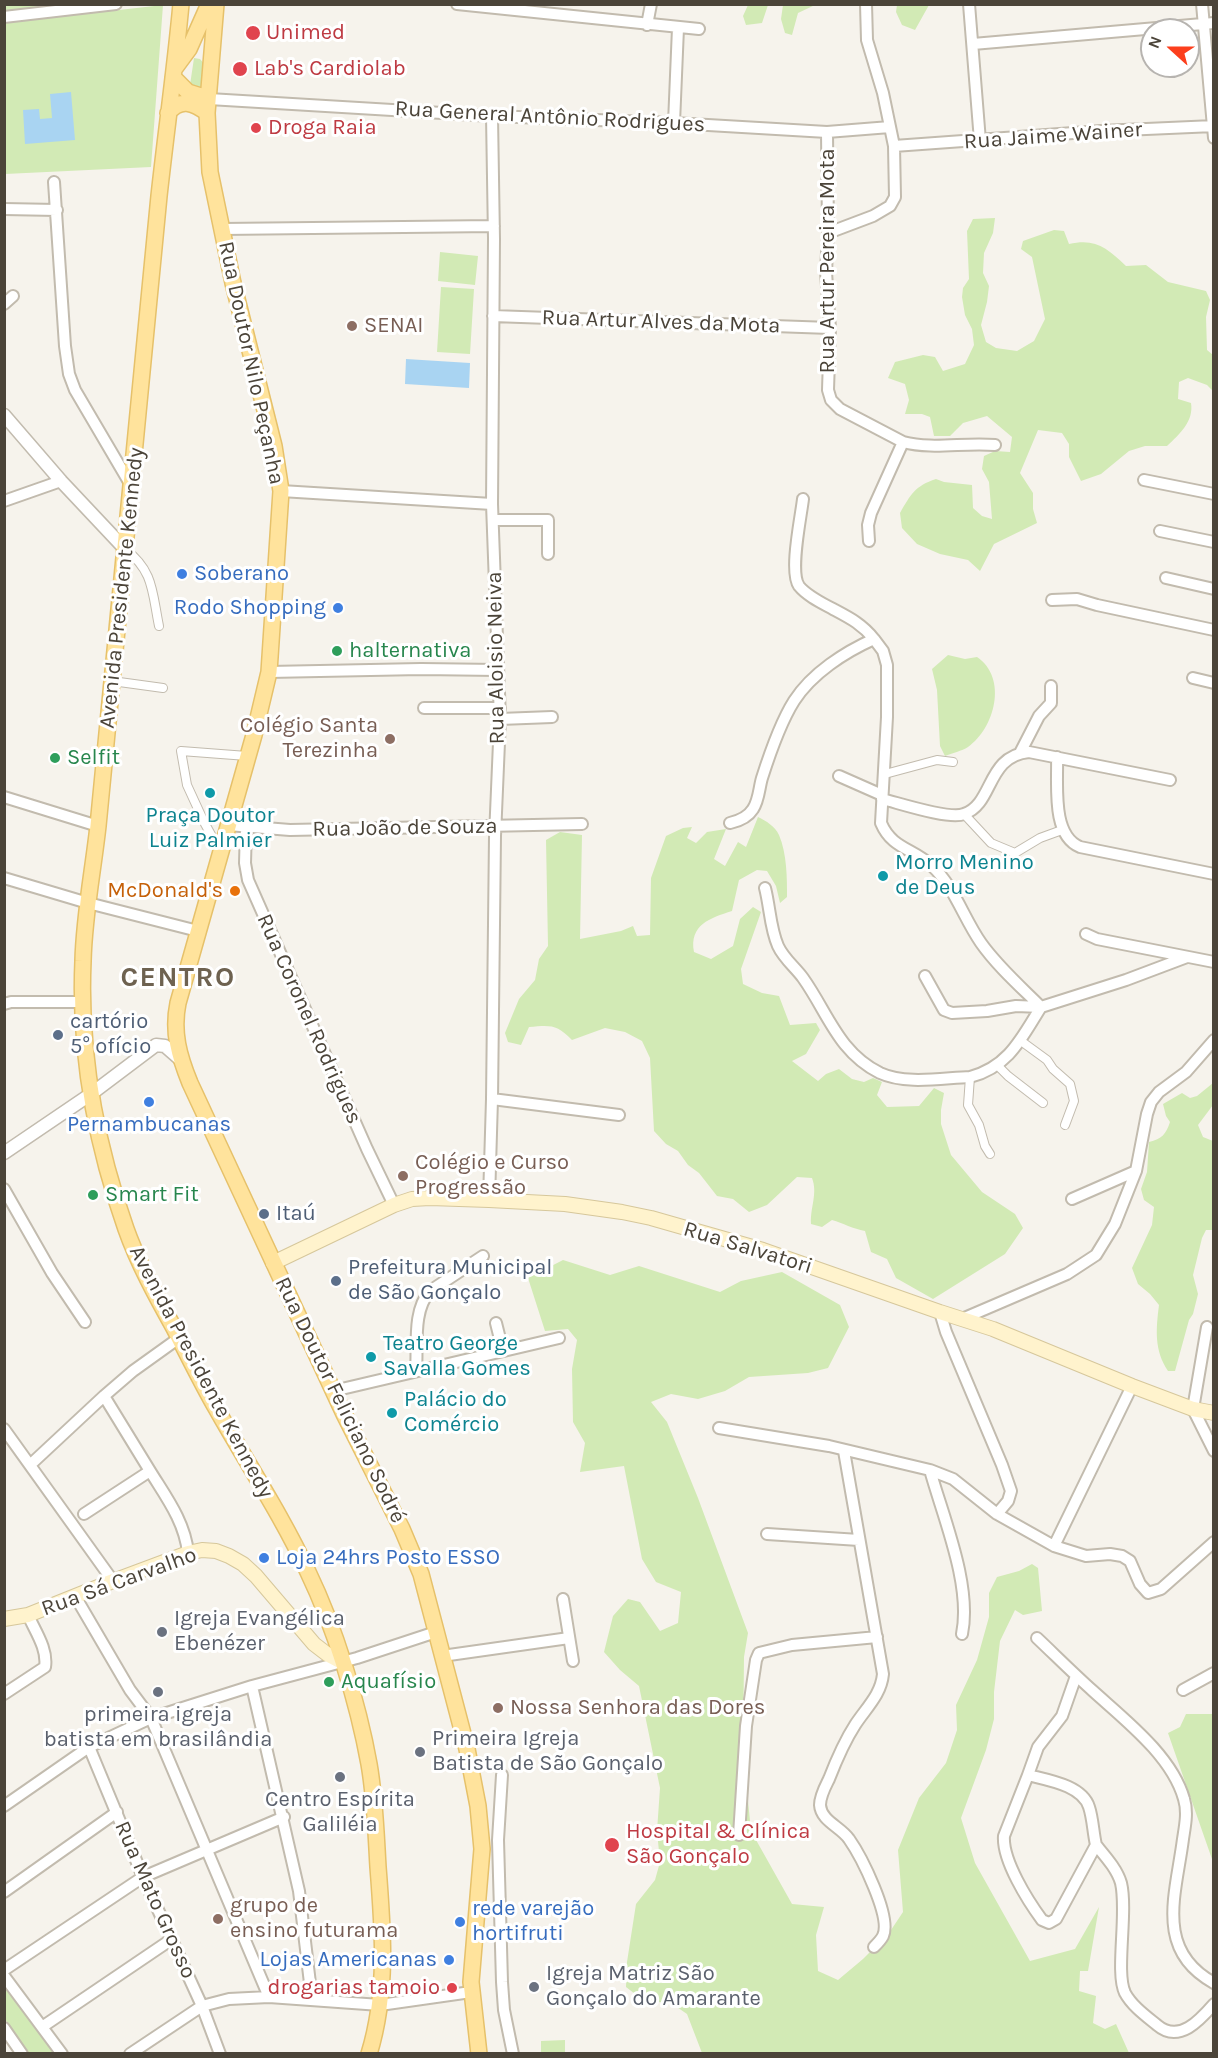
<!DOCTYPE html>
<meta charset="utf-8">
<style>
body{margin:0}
#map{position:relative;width:1218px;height:2058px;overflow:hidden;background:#f6f3ec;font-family:Karla,sans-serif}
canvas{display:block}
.frame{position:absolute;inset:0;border:6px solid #4b4439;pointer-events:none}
.north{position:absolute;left:1140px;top:18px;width:60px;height:60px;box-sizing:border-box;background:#fff;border:2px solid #b7b4b0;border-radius:50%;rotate:291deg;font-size:16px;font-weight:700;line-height:24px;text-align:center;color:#4b4439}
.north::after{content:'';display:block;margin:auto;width:21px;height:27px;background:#fc3f1d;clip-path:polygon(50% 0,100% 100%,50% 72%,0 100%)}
</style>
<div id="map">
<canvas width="1218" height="2058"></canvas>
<div class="frame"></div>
<div class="north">N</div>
</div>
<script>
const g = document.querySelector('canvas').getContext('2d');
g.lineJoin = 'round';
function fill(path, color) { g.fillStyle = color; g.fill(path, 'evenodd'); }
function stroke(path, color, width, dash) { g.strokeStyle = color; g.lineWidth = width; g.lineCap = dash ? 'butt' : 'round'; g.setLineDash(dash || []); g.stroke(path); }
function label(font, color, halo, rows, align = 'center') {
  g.font = font + ' Karla,sans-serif'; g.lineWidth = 6; g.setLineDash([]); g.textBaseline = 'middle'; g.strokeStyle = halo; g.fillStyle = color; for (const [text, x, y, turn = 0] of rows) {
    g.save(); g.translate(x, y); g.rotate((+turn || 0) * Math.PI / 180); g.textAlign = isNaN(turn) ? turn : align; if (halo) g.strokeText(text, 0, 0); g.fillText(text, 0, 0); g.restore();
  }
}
fill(new Path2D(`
 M5,5h44v13l114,-13 -12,162 -146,7z
 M748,5h20l-6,18 -16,2 -3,-9z
 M783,5v-1l32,1 -17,8 -6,22 -7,-2 -4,-14z
 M897,5v-1l32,1 -14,25 -13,-5 -6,-13z
 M194,58l6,1 6,7 -2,26 -14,-7z
 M995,218l-2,15 -9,20 -1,20 6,13 -2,16 -6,23 5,17 10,6 21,3 17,-10 11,-22 -13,-62 -11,-8 2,-8 31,-11 10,1 5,13c27,-6 38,4 57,22l20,-1 22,17 38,9 4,9 -4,17 1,33 6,5 1,37 -7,-7 -19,-7 -9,4 -1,17 13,4c3,18 -11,31 -24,43h-22l-16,5 -28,23 -20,7 -12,-24v-13l-7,-11 -24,-3 -18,43 13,20v16l4,14 -43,21 -14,27 -12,-11 -28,-6 -23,-10 -15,-16 -2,-15c11,-19 15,-27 36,-34l8,3 28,3 1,23 9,8 10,3 -3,-37 -7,-13 2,-13 11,-5 15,1 2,-15 -25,-21 -24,7 -13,13h-16l-4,-19 -8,-3h-17l4,-14 -4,-16 -17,-6 7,-16 28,-7 12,2 8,14 22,-7 9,-19 -2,-16 -7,-14 -3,-18 1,-9 6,-9 -2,-48 6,-12z
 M440,252l38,4 -3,29 -37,-4z
 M441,287l33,2 -4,65 -33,-2z
 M948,655l17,4 12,-2c31,21 18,71 -9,90 -6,4 -16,6 -23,9l-5,-10 -3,-56 -5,-21z
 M758,817c8,4 17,9 21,18 8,19 8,43 8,62l-7,6 -4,-17 -9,-15 -10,-1 -18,10 -7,31c-22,7 -43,14 -38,41l17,7 22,-13 7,-27 13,-12 8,5 -20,57 2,15 19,9 17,3 11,29 26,-2 4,7 -14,24 -14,7 26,20 8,-7 13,-5 13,10 12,3 9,-4 9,4 -5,13 10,12 32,-1 15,-18 10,5 -3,17v14l10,31 31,37 33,22 8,14 -18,26 -72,45 -37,-21 -9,-19 -16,-7 -6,-21c-12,-2 -22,-8 -33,-11l-10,7 -11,-3c-1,-17 7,-30 1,-46l-15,-1 -30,28 -18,7 -16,-13 -16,-3 -18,-23 -11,-8 -10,-14 -12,-7 -12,-13 -4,-73 -8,-17 -17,-9 -20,-4 -33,12c-15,-16 -22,-15 -43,-13l-8,18 -13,-3 -3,-9 14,-34 16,-19 4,-21 9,-13 -2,-106 14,-8 22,3 -2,104 41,-8 12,-5 4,10 13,-1 1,-57 15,-42 17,-8 9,-1 -5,11 9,5 11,-11 19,-3 -12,30 11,7 13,-24 8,5z
 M1213,1083v22l-15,20 5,12 10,4v89h-7l-4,8 -9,37 5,19 -5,20 -4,6 -14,51h-7c-14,-21 -12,-42 -9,-66l-9,-11 -12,-10 -6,-16 20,-43 2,-18 -10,-7 -3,-11 6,-17 2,-30c13,-3 17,-8 21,-20l-4,-6 -3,-12 19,-11 8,5 7,-2z
 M563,1260l47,15 29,-9 81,26 21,-11 41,-9 58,33 9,22 -21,41 -20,5 -59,4 -24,14 -27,8 -27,-5 -20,8 16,20 31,76 50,135 -4,24 -1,94 8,80 41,73 32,3 -8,28 2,36 20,9 25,-21 26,-26 14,-21 -5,-62 21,-52 27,-35 11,-33 -1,-25 21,-45 12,-43v-24l8,-16 22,-6 13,-7 6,4 4,43 -19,4 -8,-5 -15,31 -6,51v27l-8,31 -25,68 14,45 55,98 45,-12 24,-42 -11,64h-8l-1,20 17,5 -3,27 12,6 11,-5 13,29h-427l-15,-39 -16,-11 -27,-2 -18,-14 1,-25 9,-58 19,-24 5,-18 -3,-31 3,-43 -21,-102 -19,-16 -16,-18 9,-36 15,-17 12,3 20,29 18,-8 3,-31 -25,-10 -14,-23 -18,-93 -44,6 5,-29 -12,-21 -1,-53 5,-29 -9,-11 -23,2 -17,-53z
 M1186,1714h27v148l-45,-129 12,-6z
 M4,1987h1l50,66h-27l-23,-34z
 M565,2040v13h-24v-12z`), '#d2eab5');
fill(new Path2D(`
 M71,92l4,48 -50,4 -2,-34 16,-1 1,10 12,-1 -2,-24z
 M406,359l64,4 -1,25 -64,-4z`), '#a9d4f2');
const pedestrian = new Path2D(`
 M125,549c29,22 27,43 34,77
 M112,681l51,7
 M885,774l52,-14 16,2
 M964,814l27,29 24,10 25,-15 22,-8
 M220,851l-16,-29 -17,-37 -6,-34 66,5
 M1021,1041l26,19 6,9 17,15 4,17 -9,24
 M997,1065l11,11 35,27
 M970,1077l-2,28 11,20 6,21 5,8`);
const minor = new Path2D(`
 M457,4l242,25
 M969,4l11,137
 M1202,4l12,134
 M4,17l112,-13
 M647,25l4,-21
 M973,44l241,-21
 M209,99l283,17 182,7 153,9 63,-5
 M674,123l4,-95
 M827,132l1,101 -2,39 4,56 -2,62 3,10 9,9 63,33c30,8 61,0 92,3
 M894,146l207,-15 113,-5
 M54,182l11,164 4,28 6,16 57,97
 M4,209l53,1
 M222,229l272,-3
 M828,233l45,-17 17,-10 5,-9 -1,-51 -11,-53 -16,-53 -1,-36
 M4,304l9,-8
 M493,316l337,12
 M1144,480l70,14
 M281,491l211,13
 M803,499c-2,18 -14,73 -4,87 8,10 23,17 34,23 17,9 29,15 41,30
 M4,501l57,-20
 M493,520h55v34
 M1160,531l54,11
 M869,541l-1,-16 3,-12 32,-71
 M1166,578l48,11
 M1052,600l25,-1 20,6 117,25
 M269,672l152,-3 77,1
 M1193,678l21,5
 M424,708h76
 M500,719l52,-2
 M1020,753l19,-37 12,-13v-17
 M1057,757c1,27 -6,78 23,90l134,27
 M839,776l43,19
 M4,797l94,29
 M882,799c17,4 67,21 82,15 30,-10 22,-58 65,-62l141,28
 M730,823c9,-2 18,-6 23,-14 6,-9 6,-21 9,-31 7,-22 20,-58 32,-77 18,-28 51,-49 80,-62l9,12 4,14v52l-6,106c11,26 32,25 51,43 22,20 32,53 49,77 17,24 40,44 60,64
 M228,825l62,5 292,-6
 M246,828l-1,35 3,17 119,269 27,56
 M4,878l84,25 110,28
 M765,888c5,19 5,40 13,58 6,13 17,21 25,32 25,35 35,74 77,95 26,12 62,5 90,4 39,-10 52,-40 71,-70l85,-27 61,-23
 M1086,934l11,5 117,23
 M925,976l19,34 8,3 35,-2 29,-5 25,1
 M4,1004l7,-2h71
 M492,1099l127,16
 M4,1189l48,84 33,49
 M1072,1199l64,-28
 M489,1200l3,-101 3,-263 5,-117 -8,-215 2,-265 -2,-123
 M940,1312l6,20 56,133 9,26 -3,10 -11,13
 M962,1319l105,-45 29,-19 19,-31 21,-53 11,-57 4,-12 8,-10 27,-20 28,-32
 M496,1323l7,28
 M1207,1327l-14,82 21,42
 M416,1371c2,-25 -4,-60 14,-80l53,-35
 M333,1391l226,-53
 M719,1428l110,18 101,24 23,9 44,35 57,32 32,10 24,-2 12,2 8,5 10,23 8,9 13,-4 53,-47
 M4,1429l109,152
 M844,1451l39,223c-2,21 -17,34 -28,51 -11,17 -19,36 -26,54 -4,8 -9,17 -9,26 1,16 21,22 29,34 12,17 43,78 34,97 -2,4 -6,8 -9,11
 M30,1465l74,-69
 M930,1470c13,47 42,115 32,164
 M150,1471c16,26 35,51 38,82
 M84,1514l66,-43 -46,-75 29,-25 46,-33
 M767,1534l92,6
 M1054,1546l78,-160
 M75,1596l55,94 21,28 118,279
 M563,1599l10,62
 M1037,1638c19,18 37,36 56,53 32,29 79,65 91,108 4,13 1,27 -1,40 -7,55 -29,111 31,144
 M442,1656l127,-18
 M1076,1676l-14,40 -24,31 -10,28c19,5 54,10 61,32 4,12 4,25 7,38
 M252,1686l47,205 13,109
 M1183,1690l31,-17
 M4,1694l41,-27c3,-18 -10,-36 -17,-52
 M89,1747l54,130 59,129 18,48
 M502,1775l-4,65 4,142 2,28 9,44
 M1028,1775l-24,61c-2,24 24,65 38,84l7,3 7,-4 40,-74c9,11 21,24 25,38 7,29 -6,90 4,110 7,13 21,23 32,32 22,19 43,-5 57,-21
 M4,1806l85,-59 62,-29 101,-32 105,-28 79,-26
 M739,1835l7,-109 10,-66 3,-7 33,-8 85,-8
 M4,1892l113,-80
 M4,1970l139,-93 141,-60
 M4,1976l58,78
 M42,2027l130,-88
 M4,2028l18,26
 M130,2054l72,-48 27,-7 40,-2 111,8 91,-13`);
const tertiary = new Path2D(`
 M4,415l57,66 64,68
 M4,1153l87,-59 65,-49 9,1 16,14`);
const secondary = new Path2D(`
 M273,1263l121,-58 18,-6 18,-1 59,2 76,4 57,8 29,6 112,32 177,62 53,17 139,57 61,23 21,4
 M4,1619l24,-4 85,-34 75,-28 14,-3 14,1 13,5 14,8 13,12 58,68 13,10 15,8`);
const primary = new Path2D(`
 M181,4c-6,65 -15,128 -22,192l-61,630c-5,45 -14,90 -15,135 -4,90 13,183 43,268 12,34 30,67 48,99 14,27 27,54 42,80 31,55 66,108 92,164 27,56 50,131 61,192 6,34 7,69 9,103 5,63 10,125 -9,187
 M216,4l-9,109 3,59 23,111 41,163 7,45 -12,181 -15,63 -76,268c-6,29 1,53 12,80l154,331 58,115 19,45 46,175 11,57 4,43 -11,133 8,72
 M175,68l14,-19 20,-45
 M173,77l15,15 19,6
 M168,113c12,-15 25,-11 39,0`);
stroke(pedestrian, '#c2bbae', 10);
stroke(minor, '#c2bbae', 14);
stroke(tertiary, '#c2bbae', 15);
stroke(secondary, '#d6c79b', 16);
stroke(primary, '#e6c16a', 18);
stroke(pedestrian, '#fff', 8);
stroke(minor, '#fff', 10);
stroke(tertiary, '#fff', 12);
stroke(secondary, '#fff3cd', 14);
stroke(primary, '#ffe39c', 15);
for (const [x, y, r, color] of [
 [253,33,8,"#e0444e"],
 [240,69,8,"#e0444e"],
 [256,128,6,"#e0444e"],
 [352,326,6,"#8d6e63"],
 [182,574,6,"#3f7fe0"],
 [338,608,6,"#3f7fe0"],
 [337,651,6,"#2e9e5b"],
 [390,739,6,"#8d6e63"],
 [55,758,6,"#2e9e5b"],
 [210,793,6,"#0f9aa8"],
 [883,876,6,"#0f9aa8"],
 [235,891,6,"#e8710a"],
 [58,1035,6,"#5c6f8a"],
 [149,1102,6,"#3f7fe0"],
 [403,1176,6,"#8d6e63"],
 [93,1195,6,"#2e9e5b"],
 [264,1214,6,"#5c6f8a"],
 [336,1281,6,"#5c6f8a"],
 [371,1357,6,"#0f9aa8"],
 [392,1413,6,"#0f9aa8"],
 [264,1558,6,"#3f7fe0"],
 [162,1632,6,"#6b7280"],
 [329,1682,6,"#2e9e5b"],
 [158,1692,6,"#6b7280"],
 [498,1708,6,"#8d6e63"],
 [420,1752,6,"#6b7280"],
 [340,1777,6,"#6b7280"],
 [612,1845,8,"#e0444e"],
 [218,1919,6,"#8d6e63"],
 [460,1922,6,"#3f7fe0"],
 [449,1960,6,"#3f7fe0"],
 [534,1987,6,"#6b7280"],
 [452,1988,6,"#e0444e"]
]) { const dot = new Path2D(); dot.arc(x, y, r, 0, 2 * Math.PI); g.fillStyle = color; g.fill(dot); stroke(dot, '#fff', 2); }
label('22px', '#be3a42', '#fff', [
 ["Unimed",266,33],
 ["Lab's Cardiolab",254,69],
 ["Droga Raia",268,128],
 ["Hospital & Clínica",626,1832],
 ["São Gonçalo",626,1857],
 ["drogarias tamoio",440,1988,"right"]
], 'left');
label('22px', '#4b4439', '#fff', [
 ["Rua General Antônio Rodrigues",550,117,3],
 ["Rua Jaime Wainer",1053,136,-4],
 ["Rua Artur Pereira Mota",828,261,-90],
 ["Rua Artur Alves da Mota",661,322,2],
 ["Rua Doutor Nilo Peçanha",251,363,78],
 ["Avenida Presidente Kennedy",122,588,-84],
 ["Rua Aloisio Neiva",496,658,-91],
 ["Rua João de Souza",405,828,-1],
 ["Rua Coronel Rodrigues",309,1019,66],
 ["Rua Salvatori",748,1248,17],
 ["Avenida Presidente Kennedy",201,1372,62],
 ["Rua Doutor Feliciano Sodré",340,1400,64],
 ["Rua Sá Carvalho",119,1582,-20],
 ["Rua Mato Grosso",155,1900,66]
]);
label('22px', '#785e54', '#fff', [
 ["SENAI",364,326],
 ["Colégio Santa",378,726,"right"],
 ["Terezinha",378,751,"right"],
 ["Colégio e Curso",415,1163],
 ["Progressão",415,1188],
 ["Nossa Senhora das Dores",510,1708],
 ["grupo de",230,1906],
 ["ensino futurama",230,1931]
], 'left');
label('22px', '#366cbe', '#fff', [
 ["Soberano",194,574],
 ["Rodo Shopping",326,608,"right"],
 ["Pernambucanas",149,1125,"center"],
 ["Loja 24hrs Posto ESSO",276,1558],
 ["rede varejão",472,1909],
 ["hortifruti",472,1934],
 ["Lojas Americanas",437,1960,"right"]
], 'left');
label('22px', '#27864d', '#fff', [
 ["halternativa",349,651],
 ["Selfit",67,758],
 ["Smart Fit",105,1195],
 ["Aquafísio",341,1682]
], 'left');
label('22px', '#0d838f', '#fff', [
 ["Praça Doutor",210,816,"center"],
 ["Luiz Palmier",210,841,"center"],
 ["Morro Menino",895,863],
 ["de Deus",895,888],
 ["Teatro George",383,1344],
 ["Savalla Gomes",383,1369],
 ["Palácio do",404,1400],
 ["Comércio",404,1425]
], 'left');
label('22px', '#c56008', '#fff', [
 ["McDonald's",223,891]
], 'right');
label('22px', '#4e5e75', '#fff', [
 ["cartório",70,1022],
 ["5° ofício",70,1047],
 ["Itaú",276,1214],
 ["Prefeitura Municipal",348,1268],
 ["de São Gonçalo",348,1293]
], 'left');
label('22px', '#5b616d', '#fff', [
 ["Igreja Evangélica",174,1619],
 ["Ebenézer",174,1644],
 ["primeira igreja",158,1715,"center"],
 ["batista em brasilândia",158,1740,"center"],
 ["Primeira Igreja",432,1739],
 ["Batista de São Gonçalo",432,1764],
 ["Centro Espírita",340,1800,"center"],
 ["Galiléia",340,1825,"center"],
 ["Igreja Matriz São",546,1974],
 ["Gonçalo do Amarante",546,1999]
], 'left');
g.letterSpacing = '1.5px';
label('bold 28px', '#6e6250', '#fff', [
 ["CENTRO",178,978]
]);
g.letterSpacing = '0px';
</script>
